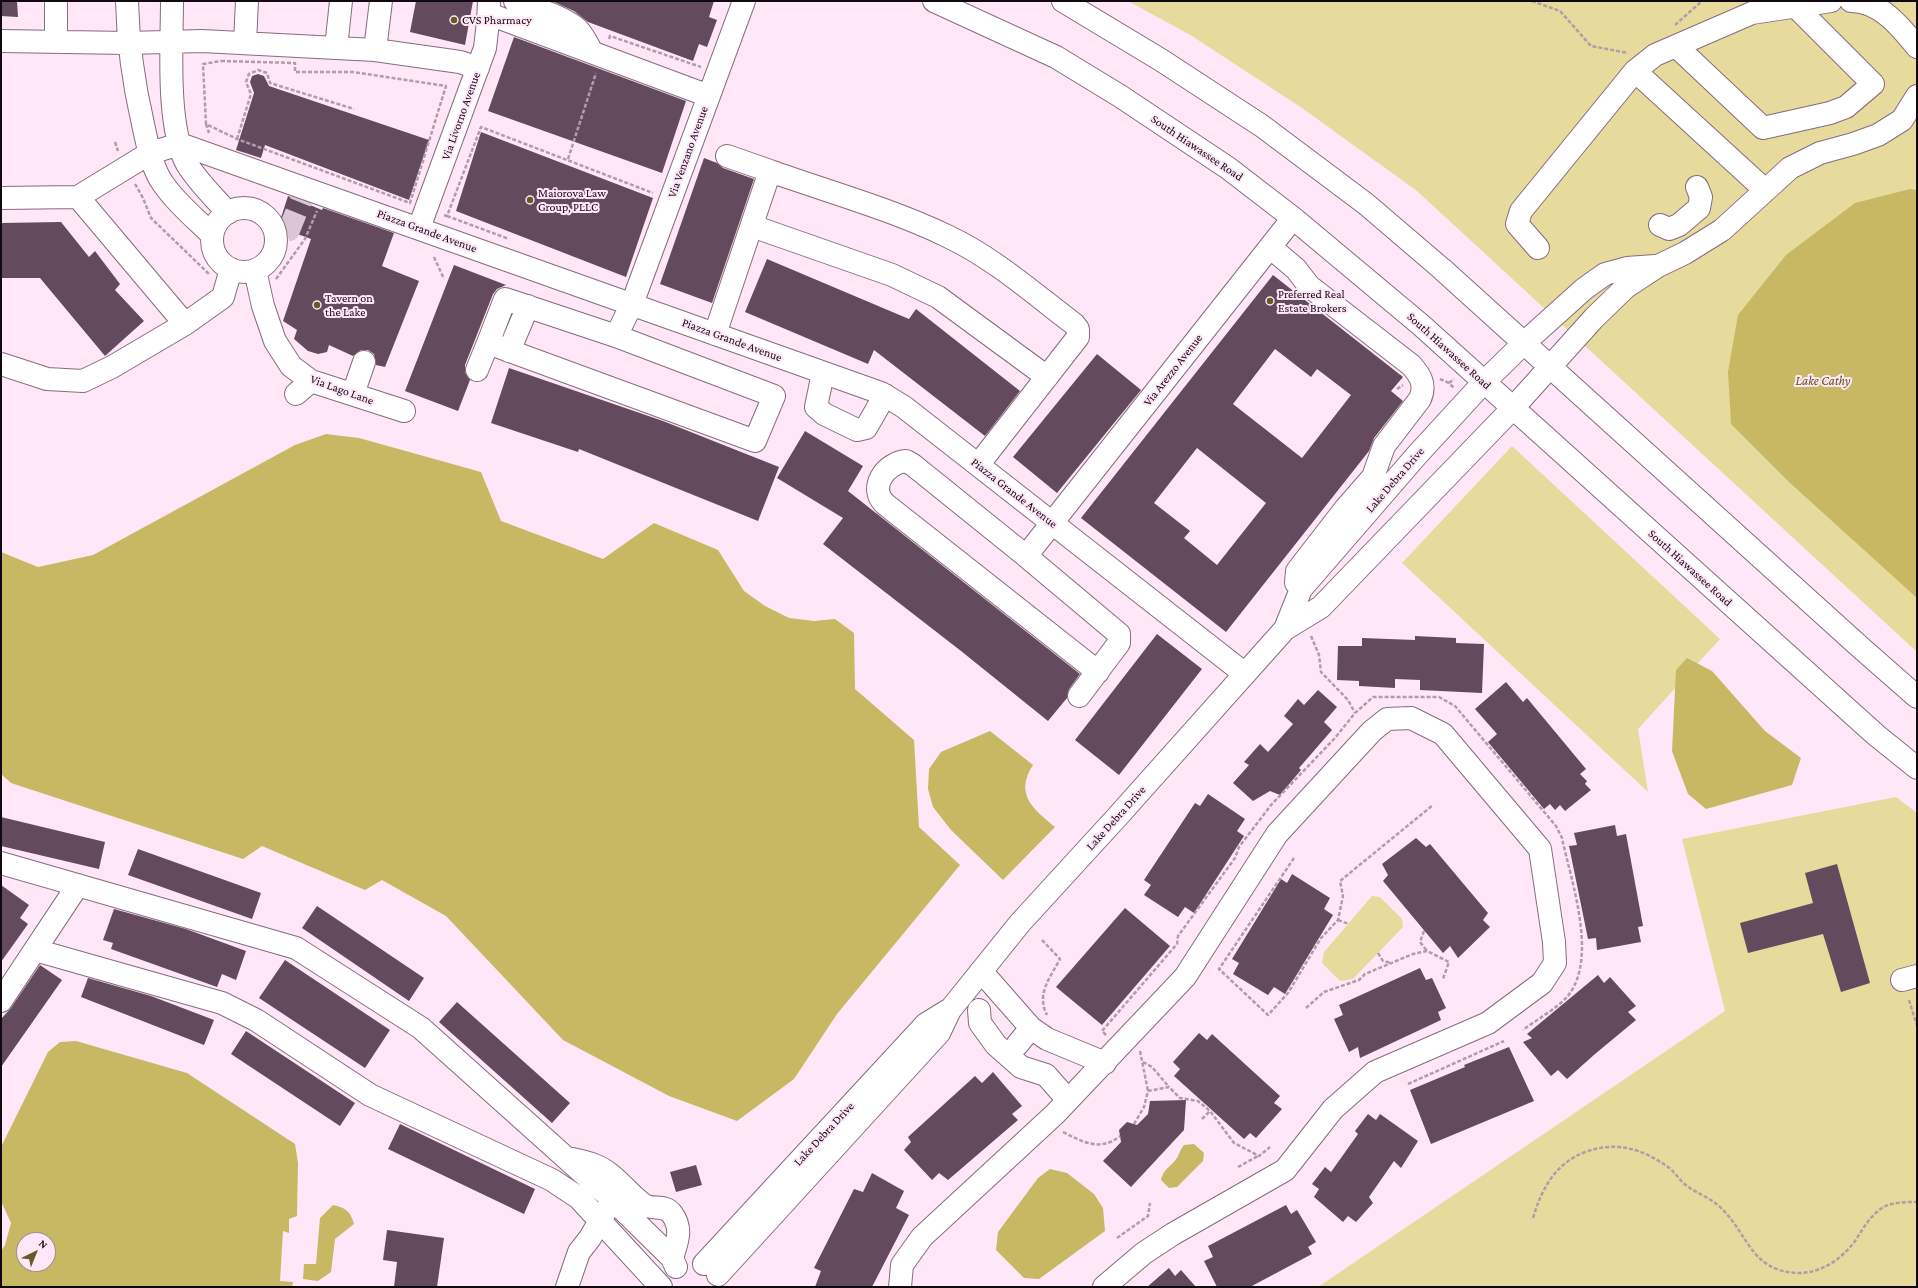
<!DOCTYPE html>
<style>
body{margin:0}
#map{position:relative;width:1918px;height:1288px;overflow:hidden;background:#ffe7f8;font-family:"Crimson Pro",serif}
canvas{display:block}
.frame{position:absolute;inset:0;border:2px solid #120910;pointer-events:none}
.north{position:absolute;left:16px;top:1232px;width:40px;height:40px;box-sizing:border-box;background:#ffe7f8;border:1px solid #a08e9b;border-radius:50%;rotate:43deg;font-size:11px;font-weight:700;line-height:16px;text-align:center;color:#120910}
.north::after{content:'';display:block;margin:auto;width:14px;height:18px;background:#655b27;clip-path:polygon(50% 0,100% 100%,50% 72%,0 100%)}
</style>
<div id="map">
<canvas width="1918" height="1288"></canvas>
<div class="frame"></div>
<div class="north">N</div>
</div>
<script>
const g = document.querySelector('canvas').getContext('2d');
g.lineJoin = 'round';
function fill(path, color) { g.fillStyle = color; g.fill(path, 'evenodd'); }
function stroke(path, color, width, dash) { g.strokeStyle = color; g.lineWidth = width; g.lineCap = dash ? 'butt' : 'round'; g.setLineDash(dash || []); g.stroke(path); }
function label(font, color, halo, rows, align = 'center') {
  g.font = font + ' "Crimson Pro",serif'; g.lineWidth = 4; g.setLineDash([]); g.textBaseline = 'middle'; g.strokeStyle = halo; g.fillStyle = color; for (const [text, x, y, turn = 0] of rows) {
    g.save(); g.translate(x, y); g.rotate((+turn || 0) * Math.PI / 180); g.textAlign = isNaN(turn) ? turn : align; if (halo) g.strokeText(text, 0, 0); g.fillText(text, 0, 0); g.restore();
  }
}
fill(new Path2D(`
 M1128,1h789v651l-500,-461 -115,-83 -110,-72z
 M1512,446l208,193 -82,90 10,63 -246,-229z
 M1896,797l21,16v474h-599l407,-276 -43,-172z
 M1372,896l8,1 22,22 1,8 -50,52 -13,2 -18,-18 2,-11z`), '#e7da9d');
fill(new Path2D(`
 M1910,189l7,1v408l-128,-116 -58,-58 -3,-52 10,-57 48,-60 69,-52z
 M326,434l33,4 122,34 20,49 102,38 51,-36 64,27 26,41 21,15 24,12 25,3 21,-2 19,14 1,56 59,51 5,87 41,38 -123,149 -43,65 -57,42 -68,-25 -106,-56 -117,-124 -64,-36 -17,10 -103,-44 -19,13 -232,-76 -10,-9v-222l37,15 55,-12 202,-110z
 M1687,658l25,13 53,60 36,27 -9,27 -86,24 -18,-15 -16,-43 4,-81z
 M990,731l43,34c-19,29 0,44 22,62l-52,53 -52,-50 -18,-23 -5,-18 1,-20 12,-17z
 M76,1041l111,32 108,71 3,19 -1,53 -8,3v14l-6,-2 -3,50 13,1 -1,5h-291v-36l4,-6 6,-22 -10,-22v-54l47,-95 12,-10zM24,1240h24v24h-24z
 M1194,1144l10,9 -1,8 -26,26 -8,1 -8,-8c3,-13 12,-14 17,-24 2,-5 3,-7 6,-11z
 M1050,1169l17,4 27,21 9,14 2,23 -66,48 -15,-1 -28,-28 2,-18 40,-54z
 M333,1205c12,2 18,7 21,19l-19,15 -4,33 -13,9 -15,-2 1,-15h12l4,-46z`), '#c8b763');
fill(new Path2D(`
 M1,1h16l1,16 -17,-1z
 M416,1h57l-8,44 -55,-13z
 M552,1h162l-5,16 8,3 -10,27 -8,-3 -6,17 -105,-39 -14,-11z
 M514,37l172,64 -24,72 -174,-62z
 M258,74l6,2 5,10 160,54 -20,60 -144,-55 -4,13 -25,-8 18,-57 -4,-11 2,-6z
 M481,132l172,66 -27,79 -170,-66z
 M704,158l13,5 6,5 31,11 -42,124 -52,-19z
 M288,196l34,14 1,-2 71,25 -12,33 37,15 -34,86 -9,-2 -2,-11 -6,-4h-7l-8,6 -24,-11 -2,7 -9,2 -10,-3 -14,-12 3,-9 -14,-9 28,-82 -33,-12z
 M61,222l28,35 6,-6 25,33 -5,6 29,31 -39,35 -65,-78h-39v-55z
 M767,259l142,60 7,-10 104,82 -35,45 -111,-86 -6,14 -123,-52z
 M454,265l52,20 -9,4 -4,5 -28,71v7l5,8 -12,31 -53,-20z
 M1273,275l130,102 -12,14 12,10 -29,37 -5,13 -143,181 -145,-114zM1275,349l36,28 6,-8 34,26 -49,63 -69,-54zM1197,448l69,55 -49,62 -33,-27 6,-7 -36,-28z
 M1097,354l44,36 -84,103 -44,-36z
 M509,368l154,53 116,46 -21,54 -179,-72 -1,3 -87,-29z
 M805,431l58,35 -15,25 232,183 -11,15 -2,9 -19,23 -87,-70 -138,-107 20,-26 -66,-40z
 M1157,634l45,35 -83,106 -44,-35z
 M1415,636l41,2v5l28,1 -2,49 -62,-3v-10l-25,-1v9l-36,-2v-5l-22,-1 1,-34h24v-8l53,2z
 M1506,682l17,20 4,-4 59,71 -6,5 7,7 -2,3 6,6 -26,21 -5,-6 -5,5 -5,-6 -6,5 -56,-67 9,-8 -22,-25z
 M1318,690l19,17 -13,15 8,8 -33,38 2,2 -21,25 -10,-4 -17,10 -20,-18 16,-18 -5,-3 16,-18 8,8 25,-28 -9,-8 14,-17 6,6z
 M1208,794l37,25 -8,12 7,5 -50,77 -9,-6 -7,10 -34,-22 7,-10 -7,-5 51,-77 5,3z
 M1,817l104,25 -6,27 -98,-23z
 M1615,825l2,11 9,-2 17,92 -5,1 3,15 -44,8 -1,-12 -8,1 -19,-93 8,-1 -3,-12z
 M1416,838l10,9 4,-3 58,69 -5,7 7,7 -32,31 -8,-12 -7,7 -60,-72 5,-6 -6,-11z
 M138,849l123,44 -9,26 -124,-44z
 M1837,864l33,119 -29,9 -18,-58 -75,19 -8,-30 73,-20 -8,-30z
 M1292,874l38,24 -6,11 9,6 -48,79 -11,-7 -6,8 -35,-21 6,-11 -7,-4 49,-80 6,4z
 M1,885l28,20 -9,13 8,6 -27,38z
 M317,906l107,72 -15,23 -107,-73z
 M1125,908l45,38 -68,79 -46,-38z
 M114,909l72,20 60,22 -10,29 -14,-6 -5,13 -106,-38 2,-6 -10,-3z
 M285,960l105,70 -25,38 -106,-70z
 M40,965l22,15 -61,87v-48l10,-11z
 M1420,968l6,12 6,-2 14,30 -8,4 3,8 -81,38 -2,-11 -9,5 -15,-33 9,-4 -4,-10z
 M1598,975l6,8 6,-6 26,29 -8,6 8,8 -41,34 -28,25 -9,-9 -7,6 -28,-34 9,-4 -5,-4z
 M88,978l63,18 63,24 -10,25 -123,-48z
 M457,1002l113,101 -18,20 -113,-101z
 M246,1031l109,72 -15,23 -109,-72z
 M1199,1033l8,7 5,-6 68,62 -6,7 8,6 -26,29 -6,-5 -6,6 -70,-63 6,-7 -7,-7z
 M1509,1047l25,54 -103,43 -21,-54 55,-23 -1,-2z
 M993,1072l29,34 -10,8 6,6 -70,60 -9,-7 -7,7 -28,-30 7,-8 -3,-5 67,-61 7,7z
 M1186,1100l-2,30 -53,57 -28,-26 18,-19 -2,-12 8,-8 10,3 11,-11 2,-13z
 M1368,1114l8,6 4,-6 38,27 -17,27 -7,-7 -25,36 4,6 -17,19 -8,-6 -5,6 -29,-25 5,-8 -7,-5 13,-17 6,5 27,-38 -3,-3z
 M400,1124l135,65 -11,25 -136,-65z
 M696,1165l6,20 -26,7 -6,-20z
 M872,1173l32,18 -8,17 13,7 -37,72h-57l6,-16 -7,-3 40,-79 9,3z
 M1286,1205l5,9 6,-4 19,32 -8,5 4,7 -62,33h-33l-13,-26 9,-4 -5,-11z
 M387,1230l57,8 -7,49h-43l3,-25 -14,-2z
 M1169,1268l6,8 6,-6 15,17h-49z`), '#634b5d');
stroke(new Path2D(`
 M286,231l3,-1 17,-42`), '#dbc6d5', 22, [22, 11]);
const minor = new Path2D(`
 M127,1c1,44 6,80 16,123 4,19 8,39 17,55 13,21 35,39 52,56
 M172,1c0,42 -6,126 15,163 11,18 27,33 41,49
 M515,1c19,8 43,13 60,26 8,6 12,17 17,25
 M934,1l122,56 64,39 108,72 65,50 128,107 455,410 41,33
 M1063,1l98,59 101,66 104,78 76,65 418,378 57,50
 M1851,1c29,0 49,25 66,46
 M489,14l220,82
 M1,41l127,2 74,-2 173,9 85,12 18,6
 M56,42v-41
 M245,43l2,-42
 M1676,46l87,82 67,-15 16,-6 27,-23 -77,-77
 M336,48l5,-47
 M375,50l6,-49
 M1635,71l130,119
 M727,156l43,15
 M78,197l107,127 38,-27 8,-28
 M1,198l77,-1 72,-44 30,-9 701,249 23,14 341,267
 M212 240a32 32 0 1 1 64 0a32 32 0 1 1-64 0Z
 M1660,225l9,4 10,-4 20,-17 2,-11 -4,-10
 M752,226l140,49 46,22 109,80
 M419,228l66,-180 3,-26 1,-21
 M1270,247l26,22 13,17 102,79c10,11 15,20 9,34l-36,47 -11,31 -28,32 -48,62 -1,12
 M1538,248l-21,-24 4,-13 114,-140 20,-16 97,-42 79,-12
 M255,270l8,36 12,35 16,25 20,15 93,30
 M715,334l55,-163c59,21 121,38 177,65 47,22 86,57 127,88l4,5v8l-100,128
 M616,336l-111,-37 -17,44 267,98 19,-45 -158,-60 16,-32 112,-303
 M509,351l19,-45
 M1,364l46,15 36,2 29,-14 73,-43
 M477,370l11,-27
 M823,373l-7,34 8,7 33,16 9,-2 19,-33
 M296,394l15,-13
 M353,394l11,-32
 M1026,556l-113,-91 -7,-4c-21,2 -38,27 -21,43l213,168
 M1285,629l16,-40 116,-134 67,-73 40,-39 60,-54 21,-15 22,-6 28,-2
 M1079,696l40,-53v-9l-93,-78 267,-338
 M1,863l295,85 125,80 192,172 59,58 4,9
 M35,950l187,53 34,17 114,75 182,85 27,18 82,89
 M981,971l50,57 16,11 58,24
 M1902,980l15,-4
 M1,1001l77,-116
 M979,1010l1,13 16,22 25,22 25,8 22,25
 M1017,1045l14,-17
 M573,1159c7,2 14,3 21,6 20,7 33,28 50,40 9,5 21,-1 28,9 11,15 5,28 0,44
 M704,1264l222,-240 21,-13
 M718,1275l221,-242 11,-23 70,-87 98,-107 167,-187 36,-22 192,-199 81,-90 32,-31 32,-21 27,-13 37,-23 68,-62 30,-15 33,-9 25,-9 24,-15 15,-24
 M567,1287l12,-35 11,-14 16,-28
 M900,1287l2,-22 20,-28 133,-123 130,-137 92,-143 95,-103 15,-12 24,-1 32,16 97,115 14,93 1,21 -13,20 -54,40 -113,49 -42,37 -48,61 -112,64 -29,19 -40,34`);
stroke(minor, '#856c7f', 24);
stroke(new Path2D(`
 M1532,1l28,10 31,35 37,7
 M1675,25l27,-24
 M609,39l1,-3 91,31
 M221,61l74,2v9h58l93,14 -36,117 -173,-64 -31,-15 -3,-60z
 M206,124l3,9
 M237,139l14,-45 -5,-12 3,-8 9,-4 9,3 3,10 84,26
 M115,142l3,9
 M568,159l28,-86
 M135,184l8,14 8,20 58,56
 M444,215l3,1 34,-89 172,66
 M447,216l62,23
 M434,257l10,22
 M276,279l29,-40 12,-28
 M1440,379l9,4 5,5
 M1449,383l5,-4
 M1397,389l6,-4
 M1311,636l8,19 2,17 27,28 7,13
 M1294,858l-75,111 49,46 20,-22 33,-55 17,-18 5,-24 -3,-15 93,-76
 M1338,920l11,4
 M1424,931l-4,11 7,9
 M1042,940l18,19c-10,19 -24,35 -13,56
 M1378,953l5,8 9,2
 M1909,1000l8,26
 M1306,1008l18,-16 35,-12 6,-6 48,-20 14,-3 22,11 -6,17
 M1106,1035l-4,-4 75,-87 1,-8 57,-78 4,-11 32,-42 64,-67 20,-25 18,-16h66l16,9 101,120 6,12c9,43 37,121 5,159 -11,12 -31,23 -44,33
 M1140,1051l8,40
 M1143,1062l9,5 17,20
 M1408,1084l96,-43
 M1202,1119l8,-8
 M1134,1124l10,-17 4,-16 21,-4 11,11 18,3 12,10 24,32 25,13 11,-9
 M1063,1132c20,10 37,20 57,4
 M1238,1167l20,-11
 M1533,1218c9,-30 22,-54 52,-66 31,-11 56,-4 83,15 7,5 12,14 19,19 11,8 26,13 35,23 27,27 29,61 74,64 24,1 45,-13 59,-32 8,-12 14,-24 27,-33 9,-6 24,-6 35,-6
 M1117,1238l31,-22 2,-13`), '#b09dab', 2.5, [4, 2]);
stroke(minor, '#fff', 22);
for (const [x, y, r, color] of [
 [454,20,4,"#655b27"],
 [530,200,4,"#655b27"],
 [1270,301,4,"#655b27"],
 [317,305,4,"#655b27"]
]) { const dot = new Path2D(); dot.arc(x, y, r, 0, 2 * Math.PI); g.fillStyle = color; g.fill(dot); stroke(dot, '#ffe7f8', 1.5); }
label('12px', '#120910', '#ffe7f8', [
 ["CVS Pharmacy",462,20],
 ["Maiorova Law",538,193],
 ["Group, PLLC",538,207],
 ["Preferred Real",1278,294],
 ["Estate Brokers",1278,308],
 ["Tavern on",325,298],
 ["the Lake",325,312]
], 'left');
label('12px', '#120910', '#ffe7f8', [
 ["Via Livorno Avenue",461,116,-70],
 ["South Hiawassee Road",1197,148,34],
 ["Via Venzano Avenue",688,152,-70],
 ["Piazza Grande Avenue",427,231,20],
 ["Piazza Grande Avenue",732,340,20],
 ["South Hiawassee Road",1449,351,42],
 ["Via Arezzo Avenue",1173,370,-52],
 ["Via Lago Lane",342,390,20],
 ["Lake Debra Drive",1395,480,-49],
 ["Piazza Grande Avenue",1014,493,38],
 ["South Hiawassee Road",1690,568,42],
 ["Lake Debra Drive",1116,818,-48],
 ["Lake Debra Drive",824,1134,-47]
]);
label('italic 13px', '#5f5212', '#ffe7f8', [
 ["Lake Cathy",1823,381]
]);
</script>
